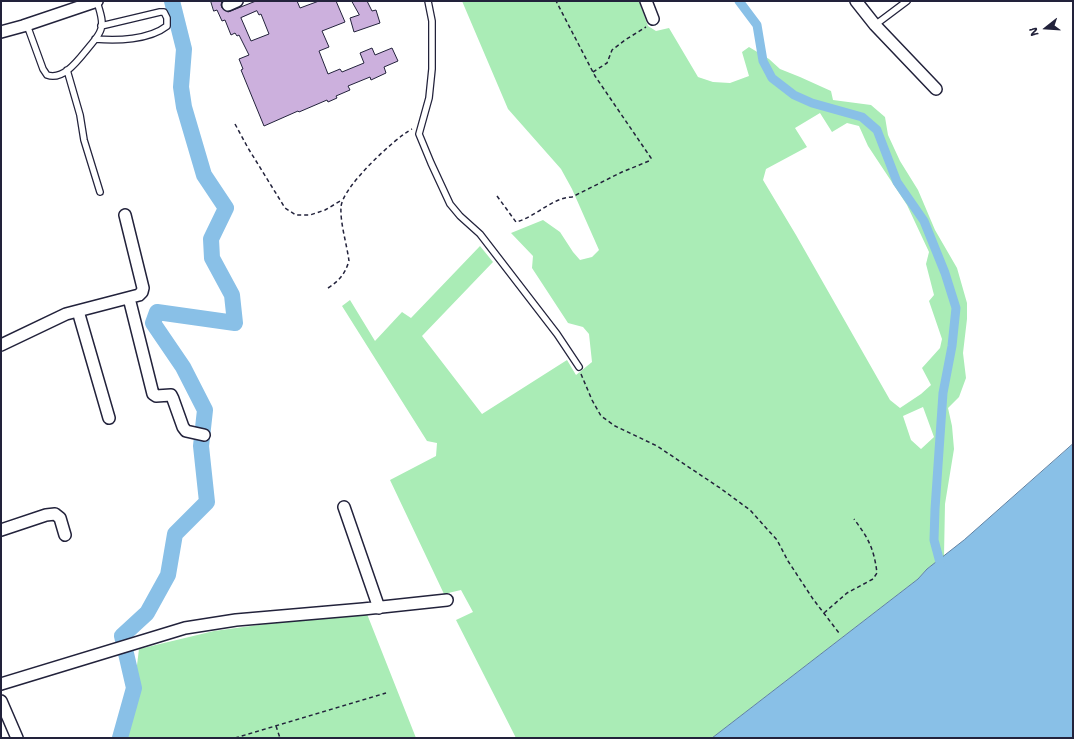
<!DOCTYPE html>
<style>
body{margin:0}
#map{position:relative;width:1074px;height:739px;overflow:hidden;background:#fff;font-family:"Shantell Sans",sans-serif}
canvas{display:block}
.frame{position:absolute;inset:0;border:2px solid #22223b;pointer-events:none}
.north{position:absolute;left:1026px;top:8px;width:40px;height:40px;-webkit-text-stroke:3px #fff;paint-order:stroke;rotate:253deg;font-size:11px;font-weight:700;line-height:16px;text-align:center;color:#22223b}
.north::after{content:'';display:block;margin:auto;width:14px;height:18px;background:#22223b;clip-path:polygon(50% 0,100% 100%,50% 72%,0 100%)}
</style>
<div id="map">
<canvas width="1074" height="739"></canvas>
<div class="frame"></div>
<div class="north">N</div>
</div>
<script>
const g = document.querySelector('canvas').getContext('2d');
g.lineJoin = 'round';
function fill(path, color) { g.fillStyle = color; g.fill(path, 'evenodd'); }
function stroke(path, color, width, dash) { g.strokeStyle = color; g.lineWidth = width; g.lineCap = dash ? 'butt' : 'round'; g.setLineDash(dash || []); g.stroke(path); }
fill(new Path2D(`
 M462,1h177l9,25 8,5 13,-3 29,49 15,5 17,1 19,-7 -7,-24 7,-5 20,12 11,10 20,8 31,14 2,9 38,5 14,12 3,18 12,26 18,29 17,40 22,38 10,35v16l-4,34 3,25 -7,19 -11,11 4,18 2,23 -9,55 -1,52 -17,13 -9,10 -206,159h-196l-60,-118 17,-8 -12,-22 -17,4 -54,-114 46,-24 1,-13 -10,-2 -85,-135 8,-6 25,41 27,-29 9,6 69,-72 13,16 -71,74 60,78 85,-54 9,15 16,-13 -3,-28 -6,-7 -15,-4 -36,-55 1,-12 -22,-23 32,-13 17,12 13,20 7,8 12,-3 7,-7 -27,-61 -11,-20 -53,-60zM820,113l12,19 15,-9 12,3 9,20 39,59 22,47 -3,12 8,31 -5,6 13,38 -2,9 -18,20 9,17 -10,9 -21,14 -10,-8 -94,-165 -33,-55 3,-11 41,-22 -12,-19zM923,407l11,30 -13,12 -10,-9 -8,-24z
 M367,614l49,124h-288l11,-89 75,-18 104,-14z`), '#aaecb6');
const water = new Path2D(`
 M1073,444v294h-361l206,-159 9,-10 37,-29z`);
fill(water, '#89c0e7');
stroke(water, '#6081a2', 1);
stroke(new Path2D(`
 M739,1l18,24 6,36 9,17 22,17 18,8 50,14 15,13 20,52 27,39 21,52 11,35 -4,38 -9,47 -8,116 -1,31 8,30`), '#89c0e7', 9);
stroke(new Path2D(`
 M120,738l14,-50 -12,-52 25,-23 21,-38 7,-41 32,-32 -6,-56 4,-36 -22,-43 -30,-44 4,-11 78,11 -3,-28 -20,-37 -1,-19 15,-31 -22,-33 -20,-68 -3,-20 3,-38 -12,-48`), '#89c0e7', 16);
const building = new Path2D(`
 M211,1h11l-1,4 1,3 6,4 28,-11h41l3,7 19,-7h17l9,21 -23,9 7,16 -10,4 9,23 12,-5 2,3 22,-9 -4,-10 12,-5 3,7 17,-7 6,13 -14,6 2,6 -15,7 -1,-3 -22,9 2,4 -14,6 1,2 -9,4 -1,-2 -28,12 -1,-1 -34,15 -23,-56 2,-1 -4,-10 10,-4 -10,-20 -2,1 -2,-3 -4,2 -6,-15 -3,1 -5,-11 -3,1zM257,11l2,4 2,-1 8,20 -18,7 -10,-23z
 M352,1h15l5,10 4,-1 4,13 -26,9 -4,-14 9,-3z`);
fill(building, '#ccb0dd');
stroke(building, '#22223b', 1);
const lane = new Path2D(`
 M428,1l4,20v48l-3,29 -10,36 12,29 19,41 10,12 20,18 77,100 22,33
 M27,25l16,44 4,6c17,6 32,-16 42,-28 4,-5 10,-11 12,-18 3,-9 -2,-19 -4,-28
 M875,25l32,-24
 M95,39c22,2 54,1 72,-13v-8l-3,-6h-4l-59,14
 M67,70l13,45 4,25 16,52`);
const street = new Path2D(`
 M646,1l7,18
 M856,1l19,24 61,64
 M228,5l9,-4
 M1,32l22,-6 74,-25
 M129,298l24,96 3,2 15,-1 2,4 10,28 3,4 18,4
 M78,311l31,107
 M1,345l65,-31 73,-19 3,-3 1,-4 -18,-73
 M344,507l35,101
 M1,530l45,-15 9,-1 5,4 5,17
 M1,684l184,-56 51,-8 127,-11 84,-9
 M1,701l16,37`);
stroke(lane, '#22223b', 8);
stroke(street, '#22223b', 14);
stroke(new Path2D(`
 M593,72l14,-9 5,-13 13,-10 21,-13
 M235,124l13,24 37,60 11,7h14l15,-5 17,-10
 M497,196l19,26c20,-5 35,-24 56,-25l50,-25 27,-11 2,-3 -56,-82 -39,-75
 M328,288c11,-7 17,-14 21,-27 -2,-16 -9,-38 -8,-54 1,-20 54,-69 71,-78
 M581,374l11,26 9,16 14,10 42,20 63,42 30,22 27,30 11,21 25,38 26,34
 M824,613l23,-20 26,-14 4,-6c-3,-24 -8,-34 -23,-54
 M276,726l4,12
 M235,738l151,-45`), '#22223b', 1.5, [4, 3]);
stroke(lane, '#fff', 5.5);
stroke(street, '#fff', 11);
</script>
